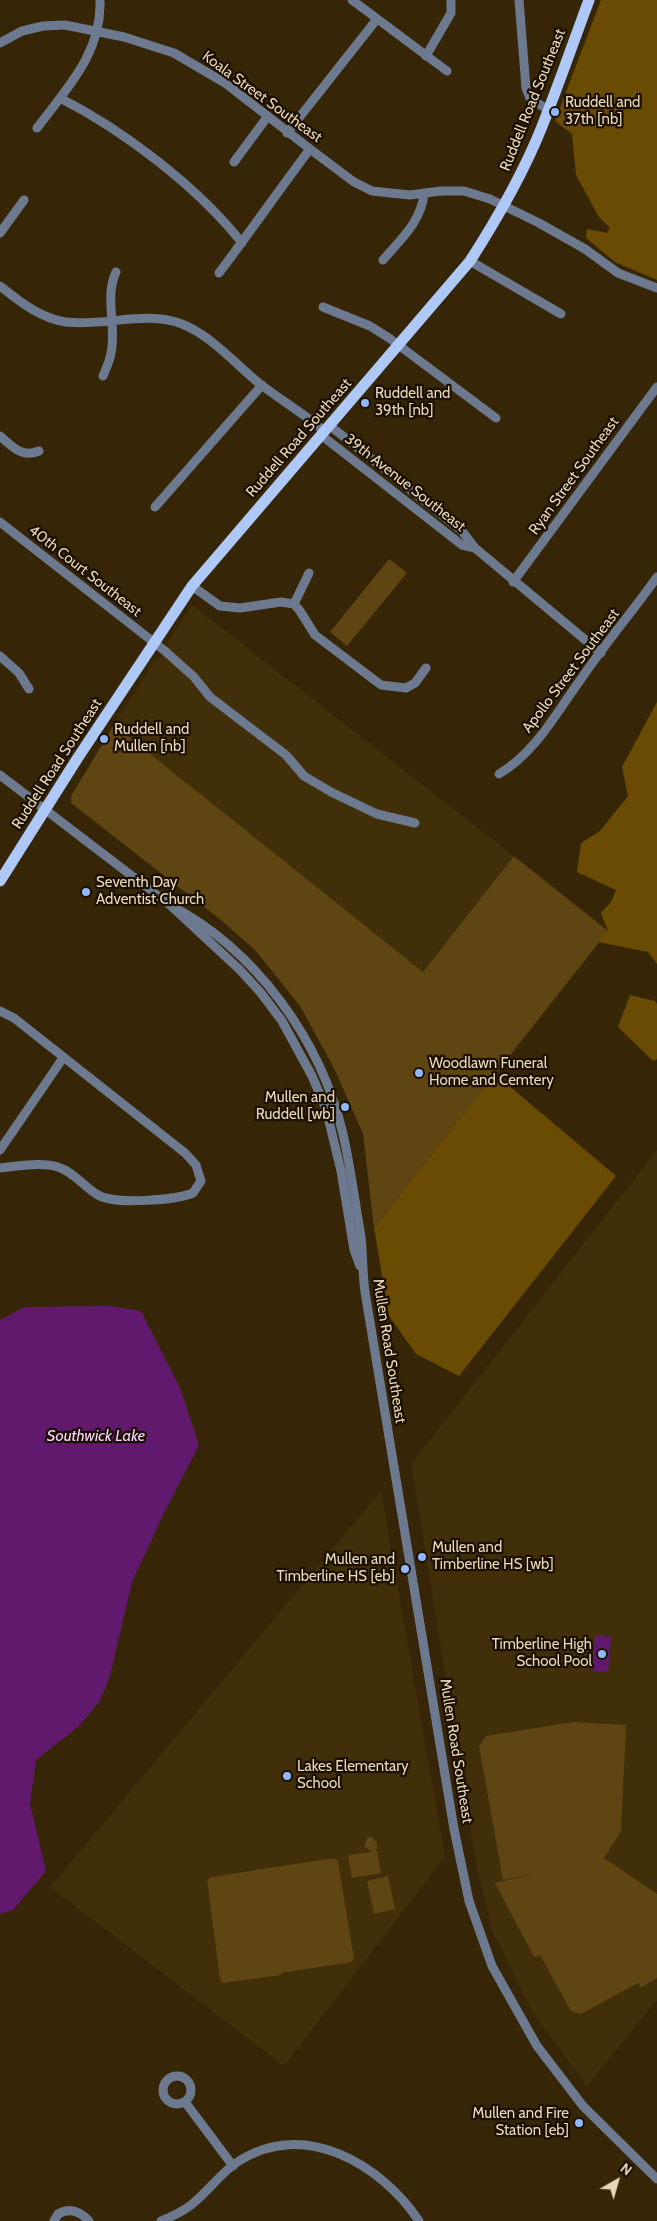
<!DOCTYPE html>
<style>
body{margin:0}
#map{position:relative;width:657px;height:2221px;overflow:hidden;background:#362607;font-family:Cabin,sans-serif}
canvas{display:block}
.north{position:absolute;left:592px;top:2156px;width:50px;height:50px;-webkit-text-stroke:4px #1b0f00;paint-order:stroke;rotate:38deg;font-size:14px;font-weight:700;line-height:20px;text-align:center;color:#e9d9bc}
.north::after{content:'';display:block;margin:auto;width:18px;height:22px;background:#e9d9bc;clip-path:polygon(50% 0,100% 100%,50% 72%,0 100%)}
</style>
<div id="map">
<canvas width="657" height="2221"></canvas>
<div class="north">N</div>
</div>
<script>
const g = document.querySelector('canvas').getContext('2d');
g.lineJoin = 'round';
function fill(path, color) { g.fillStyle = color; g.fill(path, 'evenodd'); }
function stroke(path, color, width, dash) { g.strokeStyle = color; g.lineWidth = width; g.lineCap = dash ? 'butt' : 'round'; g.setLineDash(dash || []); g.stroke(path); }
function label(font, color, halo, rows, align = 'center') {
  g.font = font + ' Cabin,sans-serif'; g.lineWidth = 4.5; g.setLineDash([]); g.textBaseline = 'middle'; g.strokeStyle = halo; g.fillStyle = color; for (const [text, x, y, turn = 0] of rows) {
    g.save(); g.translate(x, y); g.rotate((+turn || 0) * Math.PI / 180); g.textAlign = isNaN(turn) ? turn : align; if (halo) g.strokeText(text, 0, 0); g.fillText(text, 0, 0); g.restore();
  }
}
fill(new Path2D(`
 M192,605l322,251 -91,117 -309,-248 41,-65 6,-2 7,-11v-5z
 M657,1150v850l-70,86 -55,-74 -39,-80 -16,-63 -66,-405z
 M381,1491l64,366 -161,209 -234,-179z`), '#412f0a');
fill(new Path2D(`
 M389,559l18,14 -60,73 -17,-14z
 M114,725l309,247 91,-116 94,75 -234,297 -11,-94 -29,-66 -34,-62 -44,-55 -35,-31 -150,-117v-7z
 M573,1722l53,3 -5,106 -17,27 53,36v84l-16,10 -3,-5 -57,31 -10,-3 -31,-56 -6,2 -39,-74 38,-9 -30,6 -24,-134 7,-10z
 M368,1837h4l5,6v5l-2,3h2l4,22 -29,5 -4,-23 24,-3 -8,-6z
 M334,1858l4,3 16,98 -3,3 -70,11v2l-58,8 -3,-4 -13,-99 4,-3z
 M388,1876l7,33 -21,5 -7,-33z`), '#5e4512');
fill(new Path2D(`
 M601,0h56v280l-42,-18 -29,-24 1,-9 20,4 3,-5 -11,-11 -23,-42 -4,-41 -17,-13z
 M657,702v262l-9,-12 -50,-10 10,-11 -7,-18 10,-11 5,-12 -39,-18 4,-29 19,-12 28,-35 -6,-29z
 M630,995l25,6 2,3v55l-4,2 -35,-34z
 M495,1074l121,102 -157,200 -43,-22 -27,-38 -15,-88z`), '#694b03');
fill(new Path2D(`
 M109,1306l32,5 39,77 19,57 -35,68 -32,69 -22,94 -10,25 -22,26 -42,33 -6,44 16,67 -33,39 -13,4v-594l24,-13z
 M595,1635l16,2 -3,35 -16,-1z`), '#60196d');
stroke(new Path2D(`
 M352,0l95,71
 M519,0l7,88 4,10 18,12
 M0,43l22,-12 21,-5 22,-1 59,12 50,16 51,30 85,66 44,33 18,9 38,4 31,-4h23l26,8 49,24 46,26 33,24 39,15
 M426,56l25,-43v-13
 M60,98c63,32 138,89 182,145
 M37,128c30,-40 65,-75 63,-128
 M287,133l90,-114
 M234,162l34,-46
 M0,233l24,-33
 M383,260c17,-20 38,-38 41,-66
 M470,261l91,53
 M219,273c31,-41 60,-83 91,-124
 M0,286c19,15 41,33 66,36 38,5 79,-12 116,2 30,12 53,40 78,60 21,16 44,30 64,47
 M323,307l47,19 19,12 107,80
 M103,376c3,-8 7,-15 8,-23 6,-27 -7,-55 5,-81
 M321,435l141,110 13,3 -13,-17 -133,-106
 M0,436c13,11 22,22 39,15
 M155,507l107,-122
 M0,522l165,129 29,26 16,20 76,58 18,21 27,16 46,22 38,9
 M475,548l126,105
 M513,582l144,-195
 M192,586l28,20 20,2 41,-6 13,2 6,7 15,24 66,50 25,3 9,-5 11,-15
 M294,604l15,-31
 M0,656l19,17 10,16
 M499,774c37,-22 57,-61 82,-95 24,-35 51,-67 76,-102
 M0,775l170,130 70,65 21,23 21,28 30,55 14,33 15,62 13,79 6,16
 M170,905c86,45 151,135 173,229 6,26 10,53 14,79 2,12 5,25 5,37 1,15 1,27 3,42l89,537 15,72 23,65 45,80 46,60 74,73
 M0,1011l14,7 171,135 11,12 5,16 -8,12c-17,7 -78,12 -95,2 -14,-8 -24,-23 -40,-28 -17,-5 -41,-1 -58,1
 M0,1150l63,-92
 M163 2090a14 14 0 1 1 28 0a14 14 0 1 1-28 0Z
 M185,2102l48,64
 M54,2221l4,-7c12,-7 22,-3 31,7
 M161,2221c10,-4 21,-9 30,-16 17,-13 30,-33 48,-44 65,-42 142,3 180,60`), '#6c798f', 9);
stroke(new Path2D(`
 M0,881l77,-122 115,-173 278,-325c27,-42 52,-85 71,-132 17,-42 32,-86 48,-129`), '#aec9f8', 11);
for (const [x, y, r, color] of [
 [555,112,5,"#91b8fd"],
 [365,403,5,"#91b8fd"],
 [104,739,5,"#91b8fd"],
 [86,892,5,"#91b8fd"],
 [419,1073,5,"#91b8fd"],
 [345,1107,5,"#91b8fd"],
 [422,1557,5,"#91b8fd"],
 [405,1569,5,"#91b8fd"],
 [602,1654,5,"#91b8fd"],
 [287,1776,5,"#91b8fd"],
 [579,2123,5,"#91b8fd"]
]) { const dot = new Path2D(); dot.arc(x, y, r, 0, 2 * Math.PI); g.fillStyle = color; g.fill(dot); stroke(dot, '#1b0f00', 2); }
label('15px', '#e9d9bc', '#1b0f00', [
 ["Koala Street Southeast",262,97,36],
 ["Ruddell Road Southeast",533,100,-68],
 ["Ruddell Road Southeast",299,438,-49],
 ["Ryan Street Southeast",574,476,-54],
 ["39th Avenue Southeast",405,483,38],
 ["40th Court Southeast",85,571,38],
 ["Apollo Street Southeast",571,671,-53],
 ["Ruddell Road Southeast",57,764,-57],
 ["Mullen Road Southeast",389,1351,81],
 ["Mullen Road Southeast",456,1751,81]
]);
label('15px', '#e9d9bc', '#1b0f00', [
 ["Ruddell and",565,103],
 ["37th [nb]",565,120],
 ["Ruddell and",375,394],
 ["39th [nb]",375,411],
 ["Ruddell and",114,730],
 ["Mullen [nb]",114,747],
 ["Seventh Day",96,883],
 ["Adventist Church",96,900],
 ["Woodlawn Funeral",429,1064],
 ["Home and Cemtery",429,1081],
 ["Mullen and",335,1098,"right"],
 ["Ruddell [wb]",335,1115,"right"],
 ["Mullen and",432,1548],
 ["Timberline HS [wb]",432,1565],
 ["Mullen and",395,1560,"right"],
 ["Timberline HS [eb]",395,1577,"right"],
 ["Timberline High",592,1645,"right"],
 ["School Pool",592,1662,"right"],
 ["Lakes Elementary",297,1767],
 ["School",297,1784],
 ["Mullen and Fire",569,2114,"right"],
 ["Station [eb]",569,2131,"right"]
], 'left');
label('italic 16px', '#f6d1fd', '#1b0f00', [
 ["Southwick Lake",96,1436]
]);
</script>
